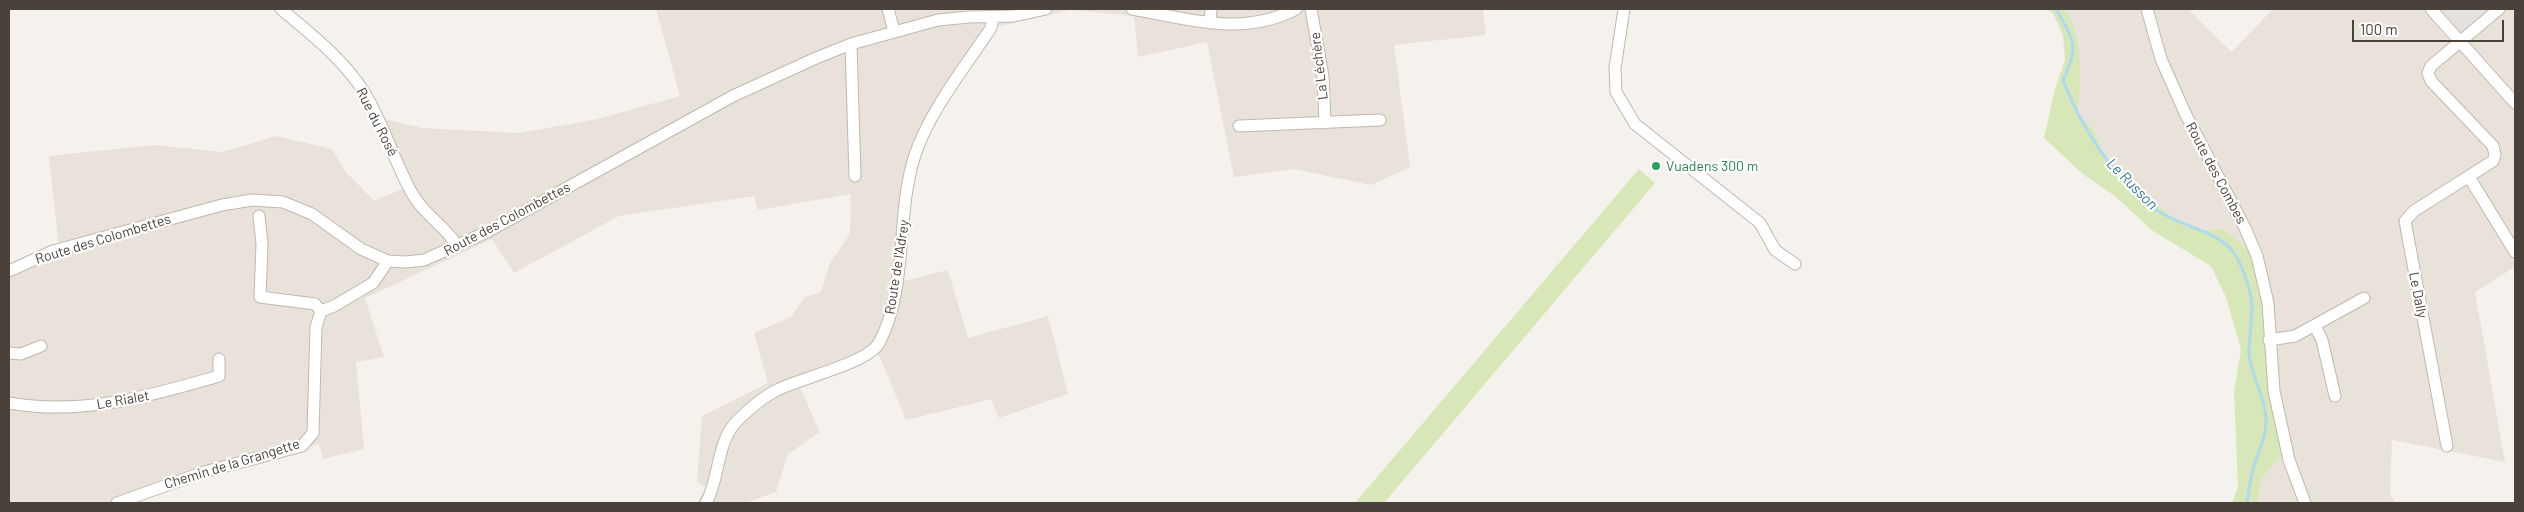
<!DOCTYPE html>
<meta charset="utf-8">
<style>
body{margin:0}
#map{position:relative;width:2524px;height:512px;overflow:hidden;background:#f5f1ec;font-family:Barlow,sans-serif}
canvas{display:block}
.frame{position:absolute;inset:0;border:10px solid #49413a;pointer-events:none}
.scale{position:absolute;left:2352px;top:20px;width:152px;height:22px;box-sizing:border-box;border:2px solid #49413a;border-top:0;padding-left:6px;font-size:15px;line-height:18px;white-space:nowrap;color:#49413a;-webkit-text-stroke:4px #fff;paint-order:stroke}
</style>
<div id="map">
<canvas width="2524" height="512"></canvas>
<div class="frame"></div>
<div class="scale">100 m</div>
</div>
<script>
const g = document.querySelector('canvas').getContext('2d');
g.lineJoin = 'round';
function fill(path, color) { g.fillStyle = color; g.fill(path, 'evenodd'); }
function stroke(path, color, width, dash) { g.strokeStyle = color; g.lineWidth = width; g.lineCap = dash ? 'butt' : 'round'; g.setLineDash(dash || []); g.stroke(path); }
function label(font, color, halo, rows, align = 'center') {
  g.font = font + ' Barlow,sans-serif'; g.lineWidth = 4.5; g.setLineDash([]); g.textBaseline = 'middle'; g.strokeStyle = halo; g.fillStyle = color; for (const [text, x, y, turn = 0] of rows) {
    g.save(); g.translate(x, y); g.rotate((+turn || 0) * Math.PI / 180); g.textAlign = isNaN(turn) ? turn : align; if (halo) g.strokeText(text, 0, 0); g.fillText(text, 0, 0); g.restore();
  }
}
fill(new Path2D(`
 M656,9h827l3,26 -92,10 16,122 -39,18 -77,-16 -60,8 -27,-135 -69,15 -4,-41 -64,-6 -79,18 -77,130 -18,125 52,-13 20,68 80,-22 20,78 -69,24 -8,-19 -85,21 -26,-63 -7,-6 -76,30 23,51 -32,22 -12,38 -32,11h-47l9,-16 -9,-5 5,-66 66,-33 -14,-50 37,-16 14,-20 16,-5 9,-29 20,-29 1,-40 -93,16 -4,-14 -135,20 -105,57 -22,-34 -127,59 19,59 -28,5 8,87 -41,10 -4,-15 -115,28 -87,31h-108v-237l50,-17 -10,-93 105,-11 69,7 53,-16 56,13 14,23 28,29 31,-13 -29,-63 9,-6 37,9 97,5 79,-14 82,-23z
 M2066,9h122l44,43 41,-43h242v258l-40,25 30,170 -113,-22 -2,55 6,8h-137l1,-22 22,-26 -30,-203 -28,-23 -23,1 -26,-10 -24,-21 -20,-8 -7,-12 -19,-20 -11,-29 -16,-16 1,-54 -4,-27z`), '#e9e2da');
fill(new Path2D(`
 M2431,9h68l-38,32z`), '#e5e0dd');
fill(new Path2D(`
 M2047,9h18c19,28 16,72 13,105l16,16 11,29 19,20 7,12 20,8 24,21 26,10 23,-1 28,23 14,49 16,154 -22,26 -1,22h-27l6,-16 -4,-96 7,-41 -15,-53 -15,-31 -58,-35 -38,-35 -31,-21 -40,-37 11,-49 10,-29 -2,-25 -10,-22z
 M1639,169l16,14 -271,320h-29z`), '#d7e7b7');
fill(new Path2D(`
 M2443,9h42l-23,19z`), '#e4e2e0');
stroke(new Path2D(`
 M2056,9c18,33 24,35 7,71 17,46 55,105 97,132 23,15 50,17 70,36 11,11 22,45 22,60 0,15 -3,30 -3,45 1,21 17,44 17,70 0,15 -8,29 -12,43 -4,12 -5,25 -7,37`), '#acdbee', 3);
const street = new Path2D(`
 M281,9c29,24 62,50 83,83 20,32 30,70 49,103 11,20 34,32 44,51
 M888,9l6,22
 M1132,9c57,10 110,28 164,0
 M1311,9l12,67 2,47
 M1624,9l-9,59 1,24 19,32 125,99 15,27 20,14
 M2147,9l14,50 24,54 60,115 12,28 11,47 6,88 15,69 16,43
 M2431,9l84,94
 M1210,23l1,-14
 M851,44l4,132
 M1239,126l141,-6
 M2469,177l46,75
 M259,216l3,28 -2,53 55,7 6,7
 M9,271l44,-20 169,-46 30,-5 31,2 29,12 49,35 27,12 18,1 18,-2 63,-28 246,-136 83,-38 35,-14 87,-24 31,-3 45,-1 32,-7
 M2315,326l7,14 13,56
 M2269,340l26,-4 69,-38
 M9,353l12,1 20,-8
 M9,403c74,13 140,-7 210,-27v-17
 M2447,446l-42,-225 9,-10 79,-50 2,-6 -2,-9 -62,-65 -3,-8 3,-7 68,-57
 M117,503l87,-31 98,-26 11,-13 3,-106 5,-16 13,-5 39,-23 15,-22
 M706,503c14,-25 10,-59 30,-81 11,-11 27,-25 41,-32 24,-12 91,-27 102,-47 29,-54 17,-127 35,-185 14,-45 51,-91 77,-130l2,-10`);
stroke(street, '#c0b8af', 13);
stroke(street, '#fff', 11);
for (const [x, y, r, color] of [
 [1656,166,5,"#2e9e5b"]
]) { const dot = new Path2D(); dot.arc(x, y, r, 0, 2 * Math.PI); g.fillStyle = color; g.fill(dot); stroke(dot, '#fff', 2); }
label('14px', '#49413a', '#fff', [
 ["La Léchère",1319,66,-97],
 ["Rue du Rosé",377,122,63],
 ["Route des Combes",2216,173,62],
 ["Route des Colombettes",507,219,-28],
 ["Route des Colombettes",103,239,-17],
 ["Route de l'Adrey",897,267,-81],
 ["Le Dally",2418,295,79],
 ["Le Rialet",123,400,-10],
 ["Chemin de la Grangette",232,464,-17]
]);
label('14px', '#27864d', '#fff', [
 ["Vuadens 300 m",1666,166]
], 'left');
label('italic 15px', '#317a99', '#fff', [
 ["Le Russon",2132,184,45]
]);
</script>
